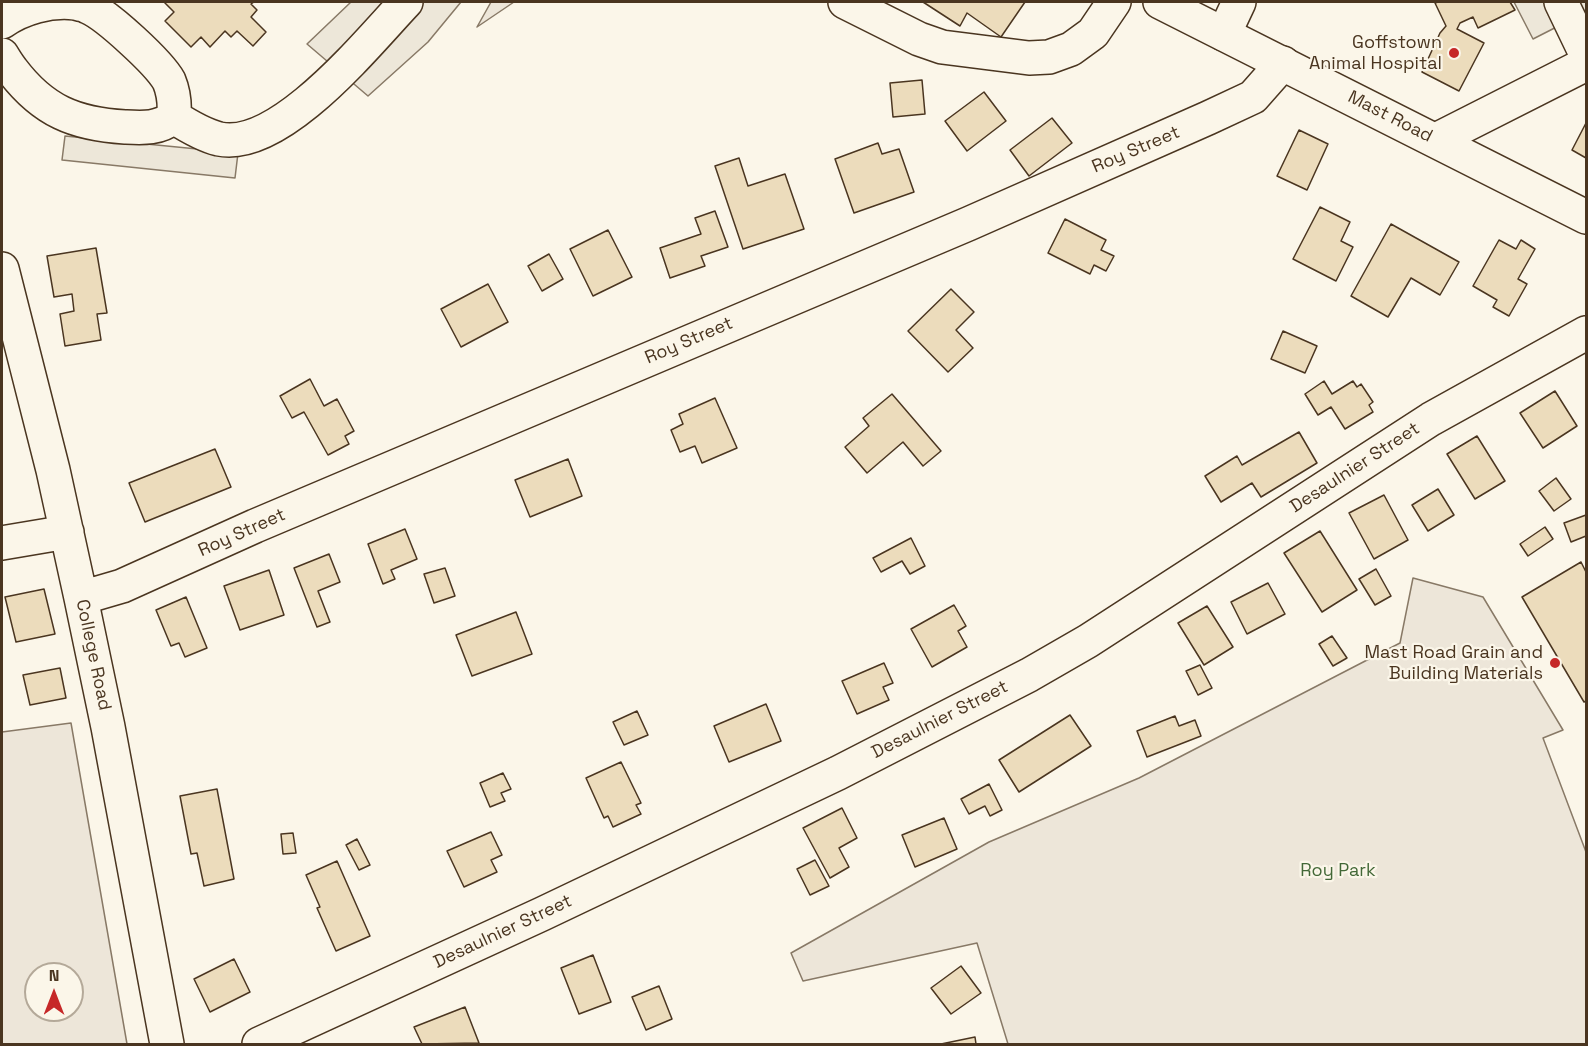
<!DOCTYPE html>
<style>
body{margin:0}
#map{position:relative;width:1588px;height:1046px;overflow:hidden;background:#fbf6e9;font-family:"Space Grotesk",sans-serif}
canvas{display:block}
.frame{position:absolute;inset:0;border:3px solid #4a3520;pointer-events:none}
.north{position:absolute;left:24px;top:962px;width:60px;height:60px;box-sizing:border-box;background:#fbf6e9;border:2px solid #b4a999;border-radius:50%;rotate:0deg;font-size:16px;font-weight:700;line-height:24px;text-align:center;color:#4a3520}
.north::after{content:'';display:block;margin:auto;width:21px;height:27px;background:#c62828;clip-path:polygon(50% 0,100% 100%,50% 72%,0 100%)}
</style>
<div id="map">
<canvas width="1588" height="1046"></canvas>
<div class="frame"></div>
<div class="north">N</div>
</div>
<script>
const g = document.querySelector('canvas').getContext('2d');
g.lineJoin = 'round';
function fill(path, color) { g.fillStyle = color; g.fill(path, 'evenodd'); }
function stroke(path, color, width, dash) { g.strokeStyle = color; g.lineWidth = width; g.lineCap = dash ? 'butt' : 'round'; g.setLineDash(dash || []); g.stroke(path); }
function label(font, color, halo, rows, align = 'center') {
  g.font = font + ' "Space Grotesk",sans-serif'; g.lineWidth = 4.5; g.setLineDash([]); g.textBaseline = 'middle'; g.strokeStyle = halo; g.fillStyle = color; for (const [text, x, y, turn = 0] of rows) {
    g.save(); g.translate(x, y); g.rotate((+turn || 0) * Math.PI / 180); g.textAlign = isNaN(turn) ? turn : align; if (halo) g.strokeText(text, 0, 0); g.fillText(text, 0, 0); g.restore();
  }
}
const green = new Path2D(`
 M491,2h23l-37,25z
 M1413,578l70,19 80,133 -20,8 43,114v192h-578l-31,-101 -174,38 -12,-28 198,-111 150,-64 261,-135z
 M71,723l56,321h-125v-312zM36,974h36v36h-36z`);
fill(green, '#ede6d9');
stroke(green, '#887966', 1.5);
const parking = new Path2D(`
 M351,2h110l-33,40 -60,54 -61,-52z
 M1514,2h72v10l-53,27z
 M65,136l173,17 -3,25 -173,-18z`);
fill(parking, '#ede7d9');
stroke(parking, '#887966', 1.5);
const building = new Path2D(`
 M164,2h90l-3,2 6,6 -6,7 15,15 -13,14 -16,-15 -6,6 -6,-6 -15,16 -9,-10 -10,10 -26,-26 9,-9z
 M923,2h102l-24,35 -34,-24 -7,13z
 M1438,2h72l5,8 -37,18 -5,-11 -13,6 -3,6 27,14 -25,48 -37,-19 18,-39 6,-7 -11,-23z
 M922,80l3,34 -32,3 -3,-34z
 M984,92l22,29 -39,30 -22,-30z
 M1052,118l20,25 -43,33 -19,-26z
 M1586,123v35l-14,-8z
 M1299,130l29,14 -21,46 -30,-14z
 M878,143l4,11 17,-5 15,43 -60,21 -19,-54z
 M739,158l9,28 37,-12 19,55 -61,20 -28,-83z
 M1320,207l30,15 -9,19 12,6 -17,34 -43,-22z
 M715,211l13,36 -27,9 4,10 -35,12 -10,-30 41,-14 -6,-16z
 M1065,219l41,21 -5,10 13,6 -8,15 -12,-6 -4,9 -42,-21z
 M1391,224l68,38 -19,33 -29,-17 -23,39 -37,-21z
 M608,230l24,47 -39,19 -23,-47z
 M1499,240l17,9 5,-9 14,9 -17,30 9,5 -18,32 -16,-9 4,-7 -24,-14z
 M96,248l11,65 -10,1 4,26 -36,6 -5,-32 14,-3 -2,-17 -18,3 -7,-41z
 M549,254l14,25 -21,12 -14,-25z
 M488,284l20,38 -47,25 -20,-38z
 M951,289l23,23 -18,18 17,18 -25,24 -40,-41z
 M1283,331l34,15 -12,27 -34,-14z
 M310,379l14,27 13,-7 17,32 -9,5 4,8 -21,11 -24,-43 -12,6 -12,-22z
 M1324,381l8,13 21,-13 4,6 4,-3 12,18 -4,3 4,7 -28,17 -14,-22 -13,8 -13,-21z
 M1555,391l22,35 -34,22 -23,-35z
 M892,394l49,57 -18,15 -20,-24 -36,31 -22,-26 24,-21 -6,-8z
 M715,398l22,50 -35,15 -7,-17 -15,6 -9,-22 12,-6 -4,-10z
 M1299,432l18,31 -56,34 -9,-14 -31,19 -16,-26 32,-20 5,9z
 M1477,436l28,45 -30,18 -28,-45z
 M215,449l16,38 -86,35 -16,-39z
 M568,459l14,37 -52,21 -15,-37z
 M1556,478l15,21 -17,12 -15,-20z
 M1438,489l16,26 -26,16 -16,-26z
 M1384,495l24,45 -34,19 -25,-46z
 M1586,515v21l-15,6 -7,-19z
 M1545,527l8,12 -25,17 -8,-12z
 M405,529l12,30 -26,11 4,9 -12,5 -15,-40z
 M1320,531l37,59 -35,22 -38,-59z
 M911,538l14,28 -15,8 -8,-13 -21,11 -8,-14z
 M329,554l11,28 -22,9 12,31 -13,5 -23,-59z
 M1581,562l5,10v129l-2,1 -62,-105z
 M445,568l10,28 -21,7 -10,-29z
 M1376,569l15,27 -16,9 -16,-26z
 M269,570l15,45 -44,15 -16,-44z
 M1268,583l17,31 -38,20 -16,-32z
 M44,589l11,45 -39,8 -11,-45z
 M186,597l21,51 -22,9 -6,-14 -8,3 -15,-36z
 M954,605l12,21 -8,5 9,16 -35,20 -21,-38z
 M1207,606l26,41 -29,18 -26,-42z
 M516,612l16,42 -60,22 -16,-41z
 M1332,636l15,22 -14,8 -14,-22z
 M884,663l9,20 -10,4 6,13 -32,14 -15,-33z
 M1200,665l12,23 -14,7 -12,-24z
 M60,668l6,30 -36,7 -7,-30z
 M766,704l15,37 -52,21 -15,-36z
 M637,711l11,24 -24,10 -11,-23z
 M1070,715l21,31 -72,46 -20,-32z
 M1175,716l4,10 16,-6 6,16 -54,21 -10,-26z
 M621,762l20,41 -5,2 5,9 -28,13 -5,-11 -4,2 -18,-40z
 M503,773l8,16 -10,4 4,8 -15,6 -10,-24z
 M989,784l13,26 -12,6 -5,-10 -16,8 -8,-15z
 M217,789l17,90 -30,7 -7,-33 -6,1 -11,-58z
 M842,808l15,30 -18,10 10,19 -19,11 -27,-50z
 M944,818l13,31 -42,18 -13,-32z
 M491,832l11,23 -11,5 6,12 -33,15 -17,-36z
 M293,833l3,20 -13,1 -2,-20z
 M357,839l13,26 -11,5 -13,-25z
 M815,860l14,26 -19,9 -13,-26z
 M337,861l33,75 -34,15 -19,-43 3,-1 -14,-32z
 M593,955l18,47 -32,12 -18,-46z
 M234,959l16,33 -40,20 -16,-33z
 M961,966l20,27 -30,21 -20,-26z
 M659,986l13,33 -26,11 -14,-33z
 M465,1007l14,36 -57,1 -8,-17z
 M975,1037l1,7h-35z`);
fill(building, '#ecdcbc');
stroke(building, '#4a3520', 1.5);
const minor = new Path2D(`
 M845,2l74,37 23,8 87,11 20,-1 22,-8 22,-16 21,-31
 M1561,2l25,52
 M2,22c20,-14 48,-22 73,-19 4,1 10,2 13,4 19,8 71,56 81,74 5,12 6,23 5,36 -16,12 -30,11 -49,10 -50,-3 -82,-16 -113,-57 -4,-5 -7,-10 -10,-15
 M1224,34l15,-32
 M174,117c14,9 29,18 45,22 61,13 149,-97 187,-137
 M1436,140l150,-76
 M2,269l51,201 28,128 27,129 59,317
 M2,543l65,-11
 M81,598l41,-12 133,-60 713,-302 240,-106 45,-21 30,-34
 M259,1044l283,-130 296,-141 191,-98 59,-34 343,-222 155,-86`);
const major = new Path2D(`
 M1160,2l426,215`);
stroke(minor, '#4a3520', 36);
stroke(major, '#4a3520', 36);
stroke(minor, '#fbf6e9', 33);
stroke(major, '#fbf6e9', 33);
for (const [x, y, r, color] of [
 [1454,53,6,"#c62828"],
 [1555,663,6,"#c62828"]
]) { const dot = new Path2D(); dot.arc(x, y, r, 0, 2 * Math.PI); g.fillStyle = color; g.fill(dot); stroke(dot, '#fbf6e9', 2); }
label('18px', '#4a3520', '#fbf6e9', [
 ["Goffstown",1442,43],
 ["Animal Hospital",1442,64],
 ["Mast Road Grain and",1543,653],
 ["Building Materials",1543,674]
], 'right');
label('18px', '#4a3520', '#fbf6e9', [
 ["Mast Road",1390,117,27],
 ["Roy Street",1136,150,-23],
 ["Roy Street",689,341,-23],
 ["Desaulnier Street",1355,468,-33],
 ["Roy Street",242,533,-24],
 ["College Road",93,655,78],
 ["Desaulnier Street",940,720,-27],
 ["Desaulnier Street",503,932,-25]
]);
label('18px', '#436837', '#fbf6e9', [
 ["Roy Park",1338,871]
]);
</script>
